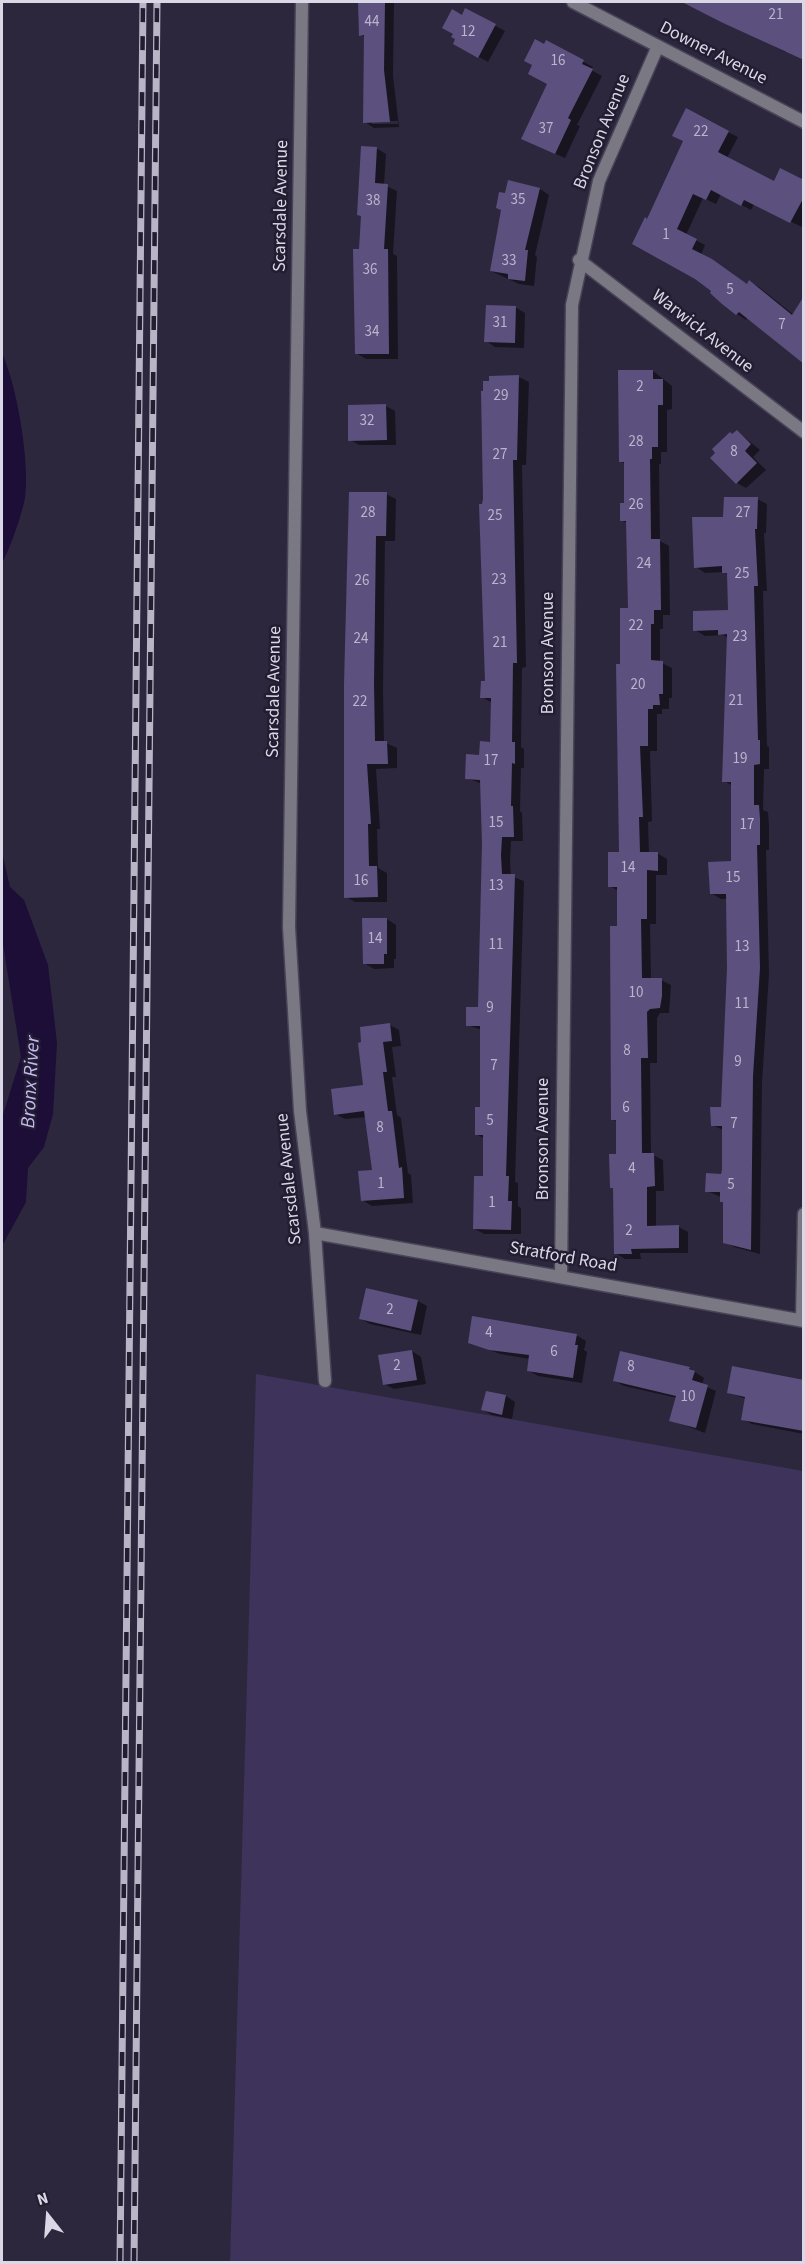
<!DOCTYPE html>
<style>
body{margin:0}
#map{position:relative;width:805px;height:2264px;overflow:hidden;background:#2d273d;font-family:"Source Sans 3",sans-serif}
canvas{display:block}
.frame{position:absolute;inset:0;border:3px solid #dad7e6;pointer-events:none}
.north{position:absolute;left:18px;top:2186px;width:60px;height:60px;-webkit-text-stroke:4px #231d32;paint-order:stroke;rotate:343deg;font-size:16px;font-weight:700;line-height:24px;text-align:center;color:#dad7e6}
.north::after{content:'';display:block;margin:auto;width:21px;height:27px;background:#dad7e6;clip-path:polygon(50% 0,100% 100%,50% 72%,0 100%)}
</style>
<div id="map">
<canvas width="805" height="2264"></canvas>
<div class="frame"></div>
<div class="north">N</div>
</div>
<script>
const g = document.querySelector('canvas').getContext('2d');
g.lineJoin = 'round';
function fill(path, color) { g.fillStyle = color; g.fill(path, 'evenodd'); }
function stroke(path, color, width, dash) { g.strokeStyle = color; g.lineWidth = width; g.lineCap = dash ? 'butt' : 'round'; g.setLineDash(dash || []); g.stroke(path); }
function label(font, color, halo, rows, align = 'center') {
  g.font = font + ' "Source Sans 3",sans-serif'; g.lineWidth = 5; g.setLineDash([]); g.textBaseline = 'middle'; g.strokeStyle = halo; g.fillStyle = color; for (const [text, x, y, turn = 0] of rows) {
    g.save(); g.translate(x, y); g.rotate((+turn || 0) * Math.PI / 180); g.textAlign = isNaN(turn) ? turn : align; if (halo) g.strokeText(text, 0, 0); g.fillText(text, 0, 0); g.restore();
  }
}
fill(new Path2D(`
 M256,1374l547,97v791h-573z`), '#3e335a');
fill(new Path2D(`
 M2,353c15,33 28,109 23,145 -3,16 -15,51 -23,65z
 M2,852l8,35 14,13 24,65 9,78 -4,71 -9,33 -16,21 -2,34 -24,44v-128l19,-61 -19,-119z`), '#1c0e37');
fill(new Path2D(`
 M360,2h34l-1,74 6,51 -25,1 -9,-6v-85l-4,-2zM372,121h26v3h-26z
 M687,2h73l7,3 2,-3h35v23l-19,27z
 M466,10l39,21 -17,31 -33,-18z
 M546,42l47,25 -2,3 11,6 -25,49 3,1 -15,32 -32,-14 15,-60 -4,-38z
 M728,132l10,5 -11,21 47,25 30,-1v46l-50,-24 -3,6 -30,-16 -5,10 -13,-6 -17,37 19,10 -4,10 47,30 2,-3 9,5 35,28 10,47 -56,-45 -2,3 -9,-6 -38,-34 -51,-59z
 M376,148l10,6 -2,31 13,6 -4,63 4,2 1,103h-32l-10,-6 7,-136 -5,-3z
 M540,189l9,6 -14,60 2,2 -3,29 -15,-2 -28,-13 12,-61z
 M515,307l10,6 -1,35 -29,-1 -9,-6z
 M653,371l19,15v23l-5,1v42h-6v12h-2l1,77 9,5 1,69h-7v14h-3v33l12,6v30h-3v11h-7v5h-5v37h-7l2,70 -4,1 1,31h8l10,6v16h-11v49h-6l1,55 10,1 10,5 -2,28h-9l-3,5v45h-7l1,91 12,6 1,31h-8v36h23l9,5v21h-48l1,6h-16l-10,-6 3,-131 -6,-3 6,-228 -8,-5 10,-33 2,-188 8,-55 -2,-86 -7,-4 4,-16v-40l-5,-3z
 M491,377h28l10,5 -3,83h-4l4,202 -4,1 -1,79 3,2v19h-3l-1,43 2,2 1,28h-12l-1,21 1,14 13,5 -9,301 3,1v23l3,2v26h-37l-9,-5 10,-51v-39l-9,-5 5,-25 1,-79 -15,-5 13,-17 4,-165 -2,-59 -15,-6 25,-35v-40l-10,-6 5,-15 -4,-176z
 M386,406l9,5 1,34h-37l-9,-5z
 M737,431l23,19 -7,7 13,13 -20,18 -9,-5 -4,-47z
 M351,493l35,1 10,5 -1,42h-10l-2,149 1,52 13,6v20l-21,1 4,60h-3l1,39 9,5v29h-32l-9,-5z
 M757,499l10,5 -1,29h-2l3,58h-4l4,155 2,1v22h-5l-1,41 5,2 1,13v25h-3l3,124 -7,109 -2,171 -26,-7 -9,-5v-39l-4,-6 -14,-6 15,-16 1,-45 -11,-5 11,-17 5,-140v-69h-7l-10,-6 22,-30v-77l-9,-5 4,-143 -5,-3 -18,1 -10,-6 35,-18 -2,-37 -4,-3 -19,1 -9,-6 29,-49z
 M387,919l9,6v34h-2v9l-20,1 -10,-6z
 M390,1025l9,5 2,16 -9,1 4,30h-4l5,38 4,3 7,55 3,2 2,28 -41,3 -10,-6 12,-28 -7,-55 -22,2 -10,-5 29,-28z
 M418,1301l9,5 -6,29 -51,-11 -9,-5z
 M576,1335l10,6 -2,9 3,2 -5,31 -44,-7 -10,-6 2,-11 -30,-5 -31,-12z
 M412,1351l9,6 5,27 -32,5 -10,-5z
 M689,1368l15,10 -2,7 14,6 -11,42 -34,-13 6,-22 -53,-12 -9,-5z
 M804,1381v53l-52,-10 -10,-5 4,-20 -17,-6z
 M506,1396l9,6 -3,17 -20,-4 -9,-5z`), '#0007');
fill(new Path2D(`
 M358,2h27l-1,68 6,52 -27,1 1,-88 -5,1z
 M682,2h122v58l-83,-38z
 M465,8l31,16 -18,34 -25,-14 2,-5 -4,-2 2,-3 -11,-6 10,-19 10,6z
 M535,39l9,5 2,-4 38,20 -2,4 11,5 -25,49 3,2 -16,34 -34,-15 26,-55 -19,-10 4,-9 -8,-4z
 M686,108l43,23 -11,21 56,29 6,-13 24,12v17l-14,26 -46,-23 -3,6 -30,-16 -5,10 -13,-6 -16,35 20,10 -5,10 20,10 35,25 2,-4 43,35 12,-19v68l-65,-52 -3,3 -14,-11 -12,-11 1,-2 -16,-12 -63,-35 13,-27 2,2 36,-78 -11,-5z
 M361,146l16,1 -2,36 13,1 -4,65h4l1,105h-34l-2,-105h6l2,-33 -4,-1z
 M508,180l32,8 -15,62h3l-3,31 -17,-2v-5l-18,-3 11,-61 -5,-2 3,-16 6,1z
 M486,305l30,1 -1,37 -31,-1z
 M618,370h35v9h10v26h-5v42h-6v12h-2l1,80h9l1,71h-7v14h-3v36l12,1v33h-4l1,11h-7v4h-5v37h-8l3,71h-4l1,35h18v19l-11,-1v49h-6l1,59h20v18l-2,12 -10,1 -3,3 1,46h-7l1,95h12l1,33 -8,1v39l32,-1v23l-48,1 1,5h-18l-1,-66h-3l-1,-34h7v-34h-5l-1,-194h7v-39h-9v-35h11l-3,-188h4v-56h8l-2,-87h-6v-18h4v-41h-5z
 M519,375l-2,85h-4l4,203h-4l-1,79h3v22l-3,-1 -1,43h2l1,31h-12l-1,18 1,19h13l-9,302h3l-1,25h4l-1,29 -38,-1 1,-53h9v-41h-8v-28h5v-81h-14v-19h12l4,-164 -2,-63 -15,-1 1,-25 13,1 1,-14 10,1 1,-44h-11l1,-17h4l-6,-177h3l1,-5 -2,-108h2v-10h6v-5z
 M386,404l1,36 -39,1v-36z
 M737,430l14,14 -6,7 12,12 -21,21 -26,-26 5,-5 -3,-4 18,-17 2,2z
 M349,492h38l-1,44h-10l-2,148 1,57h12l1,23h-21l4,60h-3l1,42h8l1,31 -34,1v-214z
 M724,497h34l-1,32h-2l3,57h-4l4,154h2v24l-6,1v40h5l1,14v26h-3l3,123 -7,108 -2,174 -28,-7v-41h-3v-10h-15l1,-19 15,1 1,-4v-44h-11l-1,-19h11l6,-139 -1,-74h-16l-2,-32 23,-1v-79h-9l5,-148 -9,1v-5l-25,1v-20l35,-1 -1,-37h-5v-7l-28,2 -2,-51h31z
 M362,918h25v36h-3v10h-21z
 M390,1023l2,18 -9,1 4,30h-4l5,39h4l7,57 3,-1 2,31 -43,3 -3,-30 14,-1 -8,-59 -30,4 -3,-26 32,-4 -5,-42 3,-1 -1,-15z
 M366,1288l52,12 -7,31 -52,-12z
 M472,1316l105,18 -2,11h3l-5,33 -46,-7 2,-16 -40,-5 -21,-7z
 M412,1350l5,30 -34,5 -5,-30z
 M620,1351l70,16 -1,2 6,2 -3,9 16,5 -12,43 -27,-7 7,-25 -63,-15z
 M732,1366l72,14v51l-63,-11 4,-23 -18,-4z
 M486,1391l20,4 -4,20 -21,-5z`), '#5c507f');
const minor = new Path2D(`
 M302,2l-13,925 11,184 15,122 10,148
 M573,2l231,120
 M579,260l225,172
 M315,1233l489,88
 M561,1276l11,-971 27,-124 59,-135
 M802,1320l2,-106`);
stroke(minor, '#494358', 15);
stroke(minor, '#7a7883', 12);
const rail = new Path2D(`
 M120,2262l23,-2260
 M134,2262l23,-2260`);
stroke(rail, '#b9b5c6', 7);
stroke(rail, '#231d32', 4.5, [14]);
label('15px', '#bab5cc', null, [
 ["21",776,16],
 ["44",372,23],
 ["12",468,33],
 ["16",558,62],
 ["37",546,130],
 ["22",701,133],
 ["35",518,201],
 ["38",373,202],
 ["1",666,236],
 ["33",509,262],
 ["36",370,271],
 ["5",730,291],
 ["31",500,324],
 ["7",782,326],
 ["34",372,333],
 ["2",640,388],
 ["29",501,397],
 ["32",367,422],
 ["28",636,443],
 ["8",734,453],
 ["27",500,456],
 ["26",636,506],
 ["28",368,514],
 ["27",743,514],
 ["25",495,517],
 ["24",644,565],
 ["25",742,575],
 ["23",499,581],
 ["26",362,582],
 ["22",636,627],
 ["23",740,638],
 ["24",361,640],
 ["21",500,644],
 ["20",638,686],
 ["21",736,702],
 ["22",360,703],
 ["19",740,760],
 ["17",491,762],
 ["15",496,824],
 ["17",747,826],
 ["14",628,869],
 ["15",733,879],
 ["16",361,882],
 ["13",496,887],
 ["14",375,940],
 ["11",496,946],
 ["13",742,948],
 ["10",636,994],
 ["11",742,1005],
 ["9",490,1009],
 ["8",627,1052],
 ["9",738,1063],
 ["7",494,1067],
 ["6",626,1109],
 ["5",490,1122],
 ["7",734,1125],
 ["8",380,1129],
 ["4",632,1170],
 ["1",381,1185],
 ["5",731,1186],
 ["1",492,1204],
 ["2",629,1232],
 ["2",390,1311],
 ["4",489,1334],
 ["6",554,1353],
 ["2",397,1367],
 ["8",631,1368],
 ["10",688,1398]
]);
label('18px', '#dad7e6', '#231d32', [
 ["Downer Avenue",713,54,27],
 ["Bronson Avenue",603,132,-68],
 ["Scarsdale Avenue",282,206,-89],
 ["Warwick Avenue",702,332,38],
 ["Bronson Avenue",549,653,-90],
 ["Scarsdale Avenue",275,692,-89],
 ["Bronson Avenue",544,1139,-90],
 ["Scarsdale Avenue",290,1179,-96],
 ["Stratford Road",563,1258,10]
]);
label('italic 20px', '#c6b8f4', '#231d32', [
 ["Bronx River",32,1082,-87]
]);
</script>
